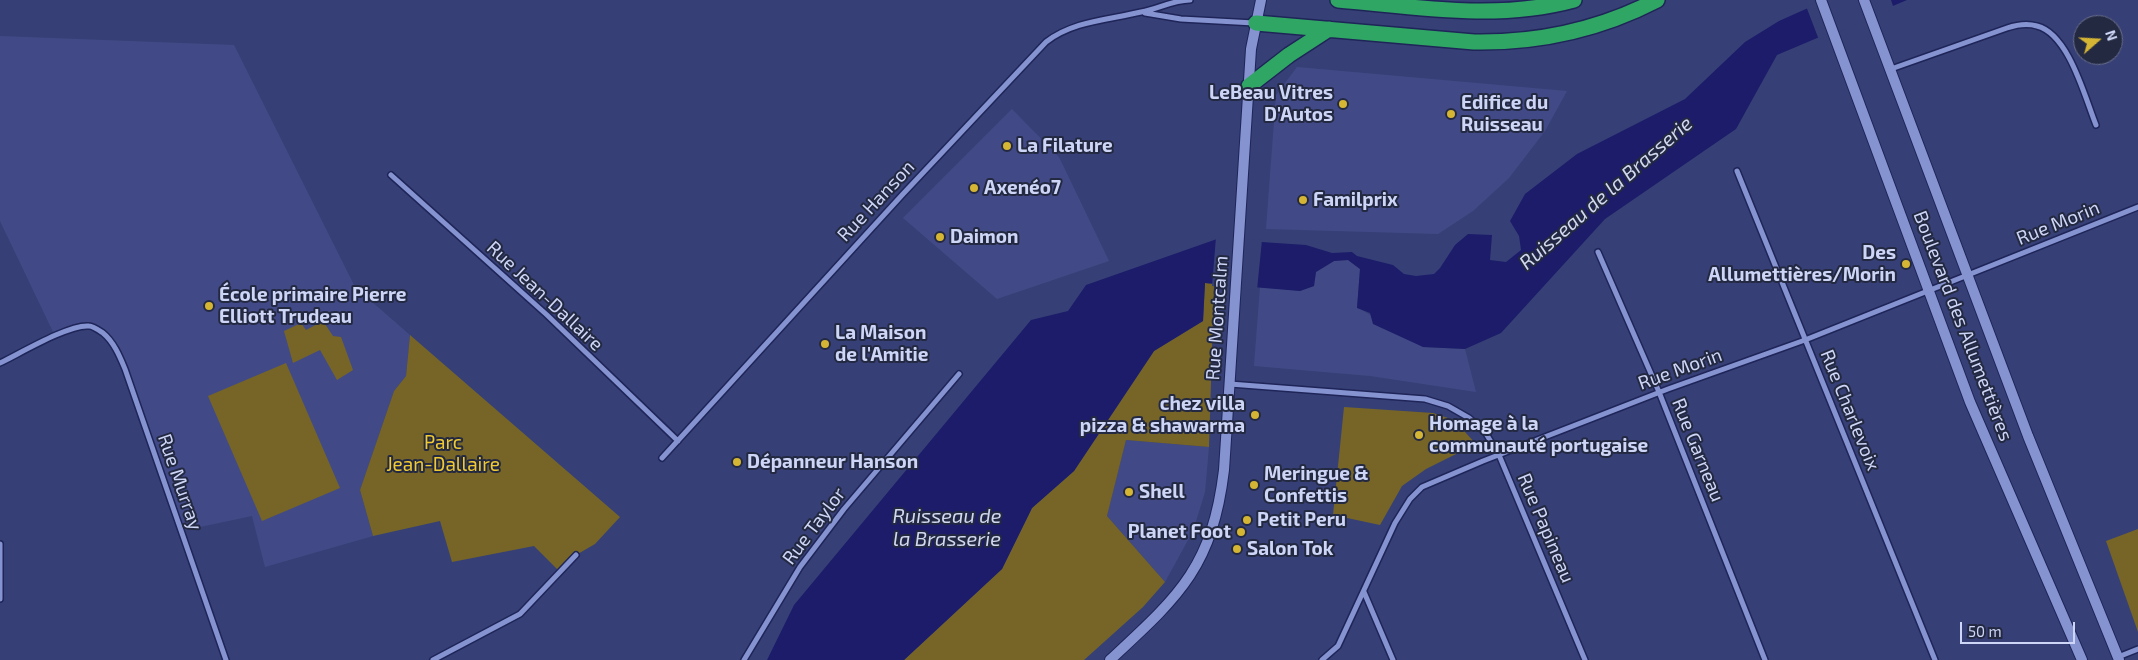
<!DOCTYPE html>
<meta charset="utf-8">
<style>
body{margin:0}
#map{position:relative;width:2138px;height:660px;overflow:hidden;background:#364076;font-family:"Exo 2",sans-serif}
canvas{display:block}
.north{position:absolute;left:2073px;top:15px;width:50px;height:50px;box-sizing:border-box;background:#242942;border:1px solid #686e8a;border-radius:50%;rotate:71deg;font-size:14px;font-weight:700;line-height:20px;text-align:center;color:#cdd6f6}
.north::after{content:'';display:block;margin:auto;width:18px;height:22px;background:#d5b534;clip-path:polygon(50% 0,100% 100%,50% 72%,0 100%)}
.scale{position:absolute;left:1960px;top:622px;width:115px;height:22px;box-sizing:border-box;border:2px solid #cdd6f6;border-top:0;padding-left:6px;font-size:15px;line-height:18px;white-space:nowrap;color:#cdd6f6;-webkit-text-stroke:4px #242942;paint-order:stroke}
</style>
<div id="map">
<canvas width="2138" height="660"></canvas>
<div class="north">N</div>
<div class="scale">50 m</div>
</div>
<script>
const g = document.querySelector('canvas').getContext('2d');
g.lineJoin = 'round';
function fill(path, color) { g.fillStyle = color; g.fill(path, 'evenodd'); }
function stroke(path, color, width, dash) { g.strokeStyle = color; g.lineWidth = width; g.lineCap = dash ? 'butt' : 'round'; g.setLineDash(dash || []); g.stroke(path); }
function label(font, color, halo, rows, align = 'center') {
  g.font = font + ' "Exo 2",sans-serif'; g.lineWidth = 4; g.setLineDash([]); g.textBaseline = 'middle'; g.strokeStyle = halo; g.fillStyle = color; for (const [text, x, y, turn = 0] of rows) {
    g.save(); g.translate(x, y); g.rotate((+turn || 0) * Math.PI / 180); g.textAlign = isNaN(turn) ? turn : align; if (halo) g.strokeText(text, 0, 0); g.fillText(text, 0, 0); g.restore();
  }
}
fill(new Path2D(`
 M0,36l234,9 121,242 55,48 -4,41 -12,15 -34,99 13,46 -108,31 -13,-51 -71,15 -55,-162 -23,-36 -13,-7 -35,10 -55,-115z
 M1297,67l270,24 -22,40 -36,47 -36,33 -35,23 -172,-5 10,-134z
 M1012,109l47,48 50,104 -112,38 -94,-81z
 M1348,260l12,9 -3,38 66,40 42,2 11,43 -106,-16 -116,-10 6,-79 40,4 14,-5 2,-14 18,-11z
 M1126,440l83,7 -4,45 -12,39 -28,51 -58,-66z`), '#414a86');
fill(new Path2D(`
 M1205,283l9,1 -5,163 -83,-7 -19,76 58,66 -22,25 -59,53h-180l98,-91 30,-61 42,-37 80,-120 49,-30z
 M323,321l10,15 8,1 12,33 -16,10 -17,-30 -27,13 -9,-32 17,-8 5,7z
 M410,335l210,182 -25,27 -19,11 -16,17 -26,-26 -82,16 -12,-41 -67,15 -13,-46 34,-99 12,-15z
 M286,363l54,125 -78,33 -54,-125z
 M1344,407l89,6 21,7 22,24 -50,25 -24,17 -22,39 -47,-10z
 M2138,529v103l-32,-91z`), '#766527');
fill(new Path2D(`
 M1826,0h81l-130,55 -41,74 -131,90 -104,114 -36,16 -42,-2 -50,-23 -3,-11 -13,-5 3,-39 -12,-9 -14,1 -18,11 -2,14 -14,5 -95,-8 -2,38 -49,30 -80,120 -42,37 -30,61 -98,91h-137l27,-55 237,-285 37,-9 18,-26 131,-46 89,6 26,8 20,-1 5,4 36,9 11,9 12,2 18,-2 6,-6 15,-23 13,-11 24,1 -2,25 16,2 15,-12 -2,-14 -9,-15 15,-27 52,-40 108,-55 60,-57 34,-21z`), '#1c1c6a');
fill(new Path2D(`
 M1820,0h71l3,9 -75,31 -13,-34z
 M1216,237l46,3 -5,50 -45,-4z`), '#364076');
const street = new Path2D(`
 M1145,13l36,6 73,4
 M1891,69l116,-41c9,-3 20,-5 30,-2 32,8 48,72 59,99
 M1737,171l198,489
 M391,175l156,140 131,126
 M1598,252l61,140 106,268
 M0,363c19,-9 69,-39 89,-37 4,0 11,5 14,7 11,9 17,24 22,36l101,291
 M1230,384l195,15 23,7 21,12 16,14 14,23 86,205
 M662,458l241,-264 143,-152c27,-21 62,-22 95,-30 17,-3 32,-12 49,-12
 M0,544v55
 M1364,592l29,68
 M2118,657l20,-8
 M433,660l87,-46 56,-59
 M744,660l56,-93 44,-58 115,-135
 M1322,660l16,-14 57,-123 15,-24 12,-12 61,-26 185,-72 137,-49 333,-133`);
const secondary = new Path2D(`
 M1821,0l149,402 112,258
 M1864,0l164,436 91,224
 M1110,660c69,-64 102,-92 114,-190l27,-421 10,-49`);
const highway = new Path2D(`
 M1338,0c79,7 158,21 236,0
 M1256,23l218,19c65,1 125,-12 183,-42
 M1249,86l40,-31 40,-26`);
stroke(street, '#1f2558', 8);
stroke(secondary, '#1f2558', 12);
stroke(highway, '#1f2558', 18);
stroke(street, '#8593d0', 5);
stroke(secondary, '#8593d0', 10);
stroke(highway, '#2fa664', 15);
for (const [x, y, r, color] of [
 [1343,104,5,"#d5b534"],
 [1451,114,5,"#d5b534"],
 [1007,146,5,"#d5b534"],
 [974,188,5,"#d5b534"],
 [1303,200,5,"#d5b534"],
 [940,237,5,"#d5b534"],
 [1906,264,5,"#d5b534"],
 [209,306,5,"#d5b534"],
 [825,344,5,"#d5b534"],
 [1255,415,5,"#d5b534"],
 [1419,435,5,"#d5b534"],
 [737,462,5,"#d5b534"],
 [1254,485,5,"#d5b534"],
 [1129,492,5,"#d5b534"],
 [1247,520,5,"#d5b534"],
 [1241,532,5,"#d5b534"],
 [1237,549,5,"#d5b534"]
]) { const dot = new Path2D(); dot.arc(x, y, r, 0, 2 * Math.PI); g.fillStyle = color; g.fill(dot); stroke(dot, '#242942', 2); }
label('bold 19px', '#cdd6f6', '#242942', [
 ["LeBeau Vitres",1333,93,"right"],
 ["D'Autos",1333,115,"right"],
 ["Edifice du",1461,103],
 ["Ruisseau",1461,125],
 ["La Filature",1017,146],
 ["Axenéo7",984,188],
 ["Familprix",1313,200],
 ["Daimon",950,237],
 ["Des",1896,253,"right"],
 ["Allumettières/Morin",1896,275,"right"],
 ["École primaire Pierre",219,295],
 ["Elliott Trudeau",219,317],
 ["La Maison",835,333],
 ["de l'Amitie",835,355],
 ["chez villa",1245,404,"right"],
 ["pizza & shawarma",1245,426,"right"],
 ["Homage à la",1429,424],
 ["communauté portugaise",1429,446],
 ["Dépanneur Hanson",747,462],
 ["Meringue &",1264,474],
 ["Confettis",1264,496],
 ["Shell",1139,492],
 ["Petit Peru",1257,520],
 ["Planet Foot",1231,532,"right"],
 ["Salon Tok",1247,549]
], 'left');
label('19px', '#cdd6f6', '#242942', [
 ["Rue Hanson",876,201,-47],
 ["Rue Morin",2058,223,-22],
 ["Rue Jean-Dallaire",545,296,43],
 ["Rue Montcalm",1217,318,-86],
 ["Boulevard des Allumettières",1963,326,69],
 ["Rue Morin",1680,369,-20],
 ["Rue Charlevoix",1850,410,68],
 ["Rue Garneau",1698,450,68],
 ["Rue Murray",180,482,71],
 ["Rue Taylor",814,526,-53],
 ["Rue Papineau",1546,528,67]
]);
label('19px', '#efca32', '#242942', [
 ["Parc",443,443],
 ["Jean-Dallaire",443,465]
]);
label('italic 20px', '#d2d8ef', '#242942', [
 ["Ruisseau de la Brasserie",1606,193,-41],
 ["Ruisseau de",947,516],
 ["la Brasserie",947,539]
]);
</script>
